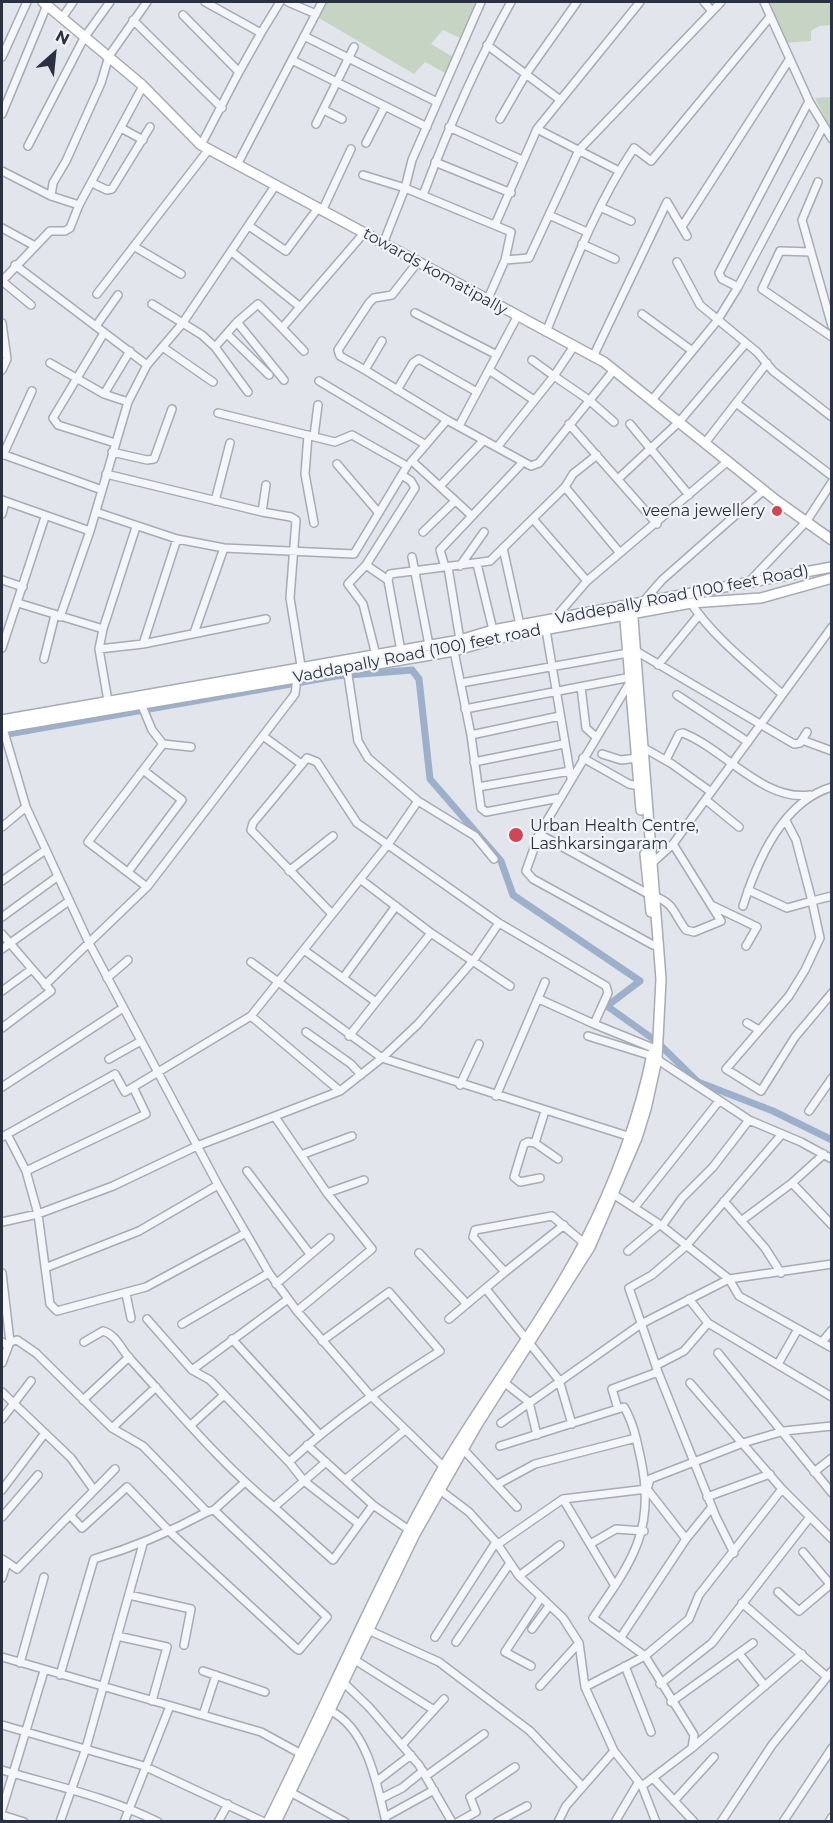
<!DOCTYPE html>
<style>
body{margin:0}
#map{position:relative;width:833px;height:1823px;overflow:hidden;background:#e2e5eb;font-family:Montserrat,sans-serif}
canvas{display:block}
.frame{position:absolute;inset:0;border:3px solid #2a3143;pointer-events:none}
.north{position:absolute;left:24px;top:24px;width:60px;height:60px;-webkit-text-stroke:4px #f2f4f8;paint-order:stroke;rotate:27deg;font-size:16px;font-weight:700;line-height:24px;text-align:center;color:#2a3143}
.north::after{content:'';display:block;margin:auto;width:21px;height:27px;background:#2a3143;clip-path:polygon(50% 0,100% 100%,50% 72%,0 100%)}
</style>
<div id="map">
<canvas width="833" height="1823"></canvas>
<div class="frame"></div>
<div class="north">N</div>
</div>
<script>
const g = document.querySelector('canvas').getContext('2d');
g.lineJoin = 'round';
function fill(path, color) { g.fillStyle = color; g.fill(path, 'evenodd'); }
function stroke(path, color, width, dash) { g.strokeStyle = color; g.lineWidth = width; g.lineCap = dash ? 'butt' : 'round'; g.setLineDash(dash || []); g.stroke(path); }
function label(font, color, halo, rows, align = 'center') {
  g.font = font + ' Montserrat,sans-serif'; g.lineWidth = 4.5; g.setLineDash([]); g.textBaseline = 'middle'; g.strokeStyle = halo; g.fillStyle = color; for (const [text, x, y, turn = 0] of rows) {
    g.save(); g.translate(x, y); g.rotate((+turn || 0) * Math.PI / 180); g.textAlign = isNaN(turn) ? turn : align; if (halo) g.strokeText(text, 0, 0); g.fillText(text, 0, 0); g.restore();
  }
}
fill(new Path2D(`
 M327,2h151l-18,36 -17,-8 -12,14 22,13 -6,17 -22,-12 -11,12 -95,-56z
 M770,2h61v23l-12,1 -8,5v10l-26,2z
 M831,97h1l-1,32 -16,-31z`), '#c6d5c3');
stroke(new Path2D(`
 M2,735l334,-59 76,-6 7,9 11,100 71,82 12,34 127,86 -33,25 49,35 42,41 75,29 59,29`), '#9db0cb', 7);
const street = new Path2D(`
 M205,2l56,31 19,-31
 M288,2l28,12
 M704,2l8,9
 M764,2l45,99 23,38
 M183,15l56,57 22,-39
 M62,18l11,-16
 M133,20l89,88
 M304,36l133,66
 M487,45l72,54
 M2,57l25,-55
 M292,60l135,67
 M324,110l18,9
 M2,114l45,-109
 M500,119l26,-45 51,-72
 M316,124l38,-77
 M449,127l73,33
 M121,128l22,12
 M537,129l82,42
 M366,143l19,-37
 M201,145l38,-73
 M28,146l56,-108 26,-36
 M435,162l76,31
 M237,165l85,-163
 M2,171l49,25 28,9
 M363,175l42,13 106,44 -6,28 -18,41
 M818,182l-16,38 30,106
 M92,183l15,7 5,-1 38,-62
 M423,195c25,-66 53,-131 88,-193
 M51,196l2,-13 13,-22 35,-78 8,-27 38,-54
 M600,207l31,14
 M323,209l28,-60
 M549,215l38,17
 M495,225l42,-96 103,-127
 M683,225l106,-165
 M249,226l37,25 32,-43
 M2,228l33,18
 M383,244l22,-56 7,-28 69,-158
 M582,244l33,15
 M135,247l46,27
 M232,252l67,54
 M811,252l-31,-1 -18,38 70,48
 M505,260l24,-2 50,-108 142,-148
 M677,262l23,43 57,47 16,19 59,46
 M15,265l132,100
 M2,281l48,-50h15l5,-3 9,-23 64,-119
 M2,281l29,24
 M738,287l-16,-8 -3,-6 90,-172
 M97,294l112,-145
 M152,304l50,31 13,12 22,-25 47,58
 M415,313l82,42
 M642,314l49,36
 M237,322l21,-18 24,24 82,-95
 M2,323l5,36 -5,11
 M96,326l22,-31
 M282,328l22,23
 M546,332c26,-63 50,-127 88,-184l17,13 119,-144
 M104,333l-51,85 5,7 57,18
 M227,334l42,41
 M382,341l-17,29 82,50 84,46 8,-3 75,-93
 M574,346l-20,30 35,24 25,22
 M215,347l33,45
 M164,348l49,34
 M593,357l74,-155 20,34
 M50,363l54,31 24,8
 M365,370l-25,-14 -2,-6 31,-47 5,-5 18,-3 25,-32
 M489,370l45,30
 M319,381l107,64
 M397,390l16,-27 6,-4 58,33
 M104,394l26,-43
 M652,400l65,-79 21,-34 85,-160
 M736,403l96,73
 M569,424l88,100
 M630,424l59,71
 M459,426l58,-109
 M308,435l-3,39 9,49
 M314,436l4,-31
 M705,443l62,-80
 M498,446l56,-70 -22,-16
 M112,452l35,8 7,-1 18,-50
 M2,454l100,36
 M3,455l29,-64
 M412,461l59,54
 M411,462l36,-42
 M337,464l41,48
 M106,474l156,38 29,5 5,3 -6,78 12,74
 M618,479l61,-57 67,-79
 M440,486l44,-46
 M565,487l55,66
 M2,500l88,31
 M215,501l15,-58
 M96,512l81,27 47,9 130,6 53,-88 -55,-31 -17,7 -117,-29
 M262,512l4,-27
 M2,514l3,-12
 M533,519l54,62
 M423,532l32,-31
 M503,548l17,77
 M412,557l17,88
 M477,564l16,66
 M366,565l22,15
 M460,566l24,-34
 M445,567l-5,-17 83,-88
 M448,567l12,73
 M2,580l21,7
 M748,583l58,-61 26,-40
 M643,602l19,-22 102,-90
 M18,603l85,26
 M691,603c21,33 62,65 91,91
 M60,617l30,-86 38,-129 19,-37 35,-41 93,-138
 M555,618l32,-37 141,-120
 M546,630l25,148
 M194,633l30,-85
 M143,644l34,-105
 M2,648l43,-131
 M99,649l44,-5 123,-25
 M401,651l-13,-71 2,-6 100,-13 75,-74 8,-13 24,-19
 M454,651l17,84 10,73 5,4 73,-14
 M636,651l158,93 6,-1 7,-11
 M376,655l-13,-51 -15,-20 18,-19 49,-77 -4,-7 -9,-6
 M44,659l11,-44
 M658,665l41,-50
 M347,668l11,73 10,17 50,43 57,35 19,23
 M630,682l-91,152 -13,37 7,8 120,66
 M461,683l167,-30
 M581,687l5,41 10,9
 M677,695l71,47
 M108,701l-9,-52 4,-20 33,-102
 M142,706l10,24 11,14 28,3
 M465,709l166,-32
 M2,725l24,82 63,136 129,242 51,88 28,38 73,84 76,74
 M471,735l89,-19
 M263,736l37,27
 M802,740l30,11
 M644,748l28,16 39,28
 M602,754l19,6 16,-2
 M583,758l46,26 10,2
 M666,760l13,-26 4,-1c41,16 81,69 127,62
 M474,762l90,-18
 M478,787l92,-16
 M706,800l33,27
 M786,821l10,19 16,61 20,-5
 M2,827l24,-20
 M539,834l111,61
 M650,865l23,-21 159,-217
 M289,871l44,-35
 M128,872l54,-72 -39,-30
 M360,879l71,54 79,53
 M2,881l42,-30
 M147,887l-59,-45 75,-98
 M748,890l39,18 25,-7 8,37 -15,32 -16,26 -63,73 35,22 34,-54 37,-44
 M656,897c18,6 19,19 30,33l8,2 27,-11 -48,-77
 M711,905l46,22 -11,19
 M743,906c14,-45 40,-105 89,-119
 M332,914l-81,-84 2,-7 54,-65 10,4 40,61 142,100 107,63 2,7 -14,31 59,24
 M2,917l55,-40
 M2,934l49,57 -49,37
 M2,949l67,-48
 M304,950l72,52
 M251,962l131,96 252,80
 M107,978l21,-18
 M343,978l53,-72
 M45,985l102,-98 148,-193 2,-17
 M2,991l30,-22
 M539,999l55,25
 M251,1016l89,75
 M747,1023l12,7
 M306,1032l45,32 10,11
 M349,1036l82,-103
 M588,1036l64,20 97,64 52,22 31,17
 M109,1059l32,-18
 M460,1085l19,-41
 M2,1087l121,-79
 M496,1096l49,-114
 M809,1111l23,-33
 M275,1117l52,76 45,56 -75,62
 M7,1134l19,37 12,43 12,90 7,7 89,-24 100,-54
 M2,1137l113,-63 10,18 126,-76 138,-173 29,-42
 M535,1143l23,16
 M301,1155l51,-19
 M26,1171l120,-57 -13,-27
 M247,1171l63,83
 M540,1178l-20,4 -6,-5 10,-33 4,-2 7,1 10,-32
 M792,1183l40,42
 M610,1192l52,34 67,53 10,17 93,52
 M327,1193l37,-13
 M724,1201l41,47 16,25
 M635,1207l84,-106
 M741,1221l51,-38 32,-29
 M2,1222l36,-8 75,-28 84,-40 143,-55 42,-33 36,-34 55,-63 26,-38
 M662,1226l20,-28 31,-31 36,-47
 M628,1251l31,-26
 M419,1253l48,51
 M45,1268l94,-37 79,-46
 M505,1272l59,-47
 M2,1273l8,69 7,-2 19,13 76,75 31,18 64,66
 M276,1284l54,-46
 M486,1289l73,91 13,44
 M126,1294l5,24
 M689,1299l19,24 124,74
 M147,1319l45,51 18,10 79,82c47,-43 97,-77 151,-111l-51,-59 -67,49
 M449,1319l56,-47 -32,-35 2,-7 77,-14 32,27
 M182,1324l87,-51
 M232,1339l87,95
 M2,1342l3,2 5,-2 -8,21
 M84,1342l19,-11c13,3 19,20 28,29 46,50 90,104 143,147
 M822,1342l10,-12
 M718,1353l114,140
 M778,1364l20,-35
 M657,1365l27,-14 24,-28
 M192,1370l96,-71
 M505,1383l24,19 8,33
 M690,1383l92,106 50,50
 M2,1392l69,66 23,32
 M83,1400l46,-43
 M618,1409l-6,-20 46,-17
 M2,1419l29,-38
 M501,1423l140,-99 88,-45 103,-15
 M191,1425l33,-30
 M112,1428l44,-41
 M307,1445l66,60 36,25
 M500,1446l124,-39c10,17 13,35 17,53 15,70 -10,103 -48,158l52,38 49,79 -2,13
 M464,1450l53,57
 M289,1462l15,19 55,43
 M326,1462l-52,45 59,53 40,-55
 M814,1472l18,-14
 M346,1479l59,-49
 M498,1484l37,-20 101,-26
 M648,1486l2,-7 93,-36 41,-12 48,-5
 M647,1489l39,50
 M2,1490l43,-57
 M440,1490l29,22 27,30 23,34 44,42 16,25 6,44 29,64 28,35 14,36
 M707,1497l63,-23
 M214,1510l30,-27
 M2,1517l36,-42
 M592,1543l24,-14 28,2
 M498,1544l65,-45
 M803,1552l27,32
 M734,1553l-18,-36 -58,-145 -29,-84 23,-13 34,-29 96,-112
 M2,1559l5,3 -5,16
 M7,1562l10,7 98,-100
 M519,1576l41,-31
 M615,1586l-52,-87 84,-10
 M778,1592l21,19 33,-28
 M129,1595l62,14 -7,36
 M742,1603l84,73
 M532,1629l17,-23
 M368,1630l71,32 91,69 52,55
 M117,1636l50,11 -15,54
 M435,1637l61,-95
 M621,1637l65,-98 26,-32
 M456,1642l54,-79
 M740,1655l25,31
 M2,1657l259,75 42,23
 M355,1660l79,50
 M20,1663l24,-86
 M531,1666l-26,-14 35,-53
 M625,1666l26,66
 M203,1671l62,21
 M60,1675l34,-116c41,-12 76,-27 113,-47l7,-2 113,107 -28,33 -2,-1 -127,-117 -43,-45 -45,41 -12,-13
 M343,1682l26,25 50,58 33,57
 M660,1684l52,-41 98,-126
 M540,1686l39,-43
 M585,1687l60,-31 44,-37 10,-24 83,-106
 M671,1702l82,-59
 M331,1711c37,19 46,74 55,111
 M203,1715l13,-40
 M2,1725l142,41 120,56
 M402,1745l42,-46
 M2,1770c53,16 106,27 156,52
 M426,1776l58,-42
 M653,1778l41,44
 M377,1781l34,-26
 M642,1786l50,-38 110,-94
 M292,1793l53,29
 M382,1798l20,-10 21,-17
 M674,1801l40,-44
 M2,1810l42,-139
 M2,1815l22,7
 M385,1817l49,-27
 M60,1822l26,-74 57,-204
 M124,1822l46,-116
 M218,1822l10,-18
 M458,1822l18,-10 -6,-15 45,-30
 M497,1822l30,-16
 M558,1822l8,-16 48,-55
 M615,1822l23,-39
 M721,1822l51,-77 60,-74
 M783,1822l49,-74
 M829,1822l3,-5`);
const secondary = new Path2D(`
 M43,2l98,82 60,61 403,217 173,139 55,39
 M624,608l17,202
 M2,720l458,-80 33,-10 339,-63
 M2,728l452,-77 45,-13 192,-35 70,-5 71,-20
 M645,854l6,58
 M268,1822c59,-118 110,-240 175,-354 45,-76 101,-148 142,-227 29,-56 55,-125 67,-187
 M276,1822l139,-288 62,-109 113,-178 47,-109 9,-29 11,-50 4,-80 -29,-373`);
stroke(street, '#a7abb5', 10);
stroke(secondary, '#a7abb5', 12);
stroke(street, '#f5f6f9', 7);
stroke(secondary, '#fff', 9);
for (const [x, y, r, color] of [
 [777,511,6,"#d04753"],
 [516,835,8,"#d04753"]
]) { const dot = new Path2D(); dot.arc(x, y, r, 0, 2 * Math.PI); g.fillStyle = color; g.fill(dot); stroke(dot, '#f2f4f8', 2); }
label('16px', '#2a3143', '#f2f4f8', [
 ["towards komatipally",435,272,29],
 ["Vaddepally Road (100 feet Road)",682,595,-11],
 ["Vaddapally Road (100) feet road",417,654,-11]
]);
label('16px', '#2a3143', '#f2f4f8', [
 ["veena jewellery",765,511],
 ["Urban Health Centre,",530,826,"left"],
 ["Lashkarsingaram",530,844,"left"]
], 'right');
</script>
